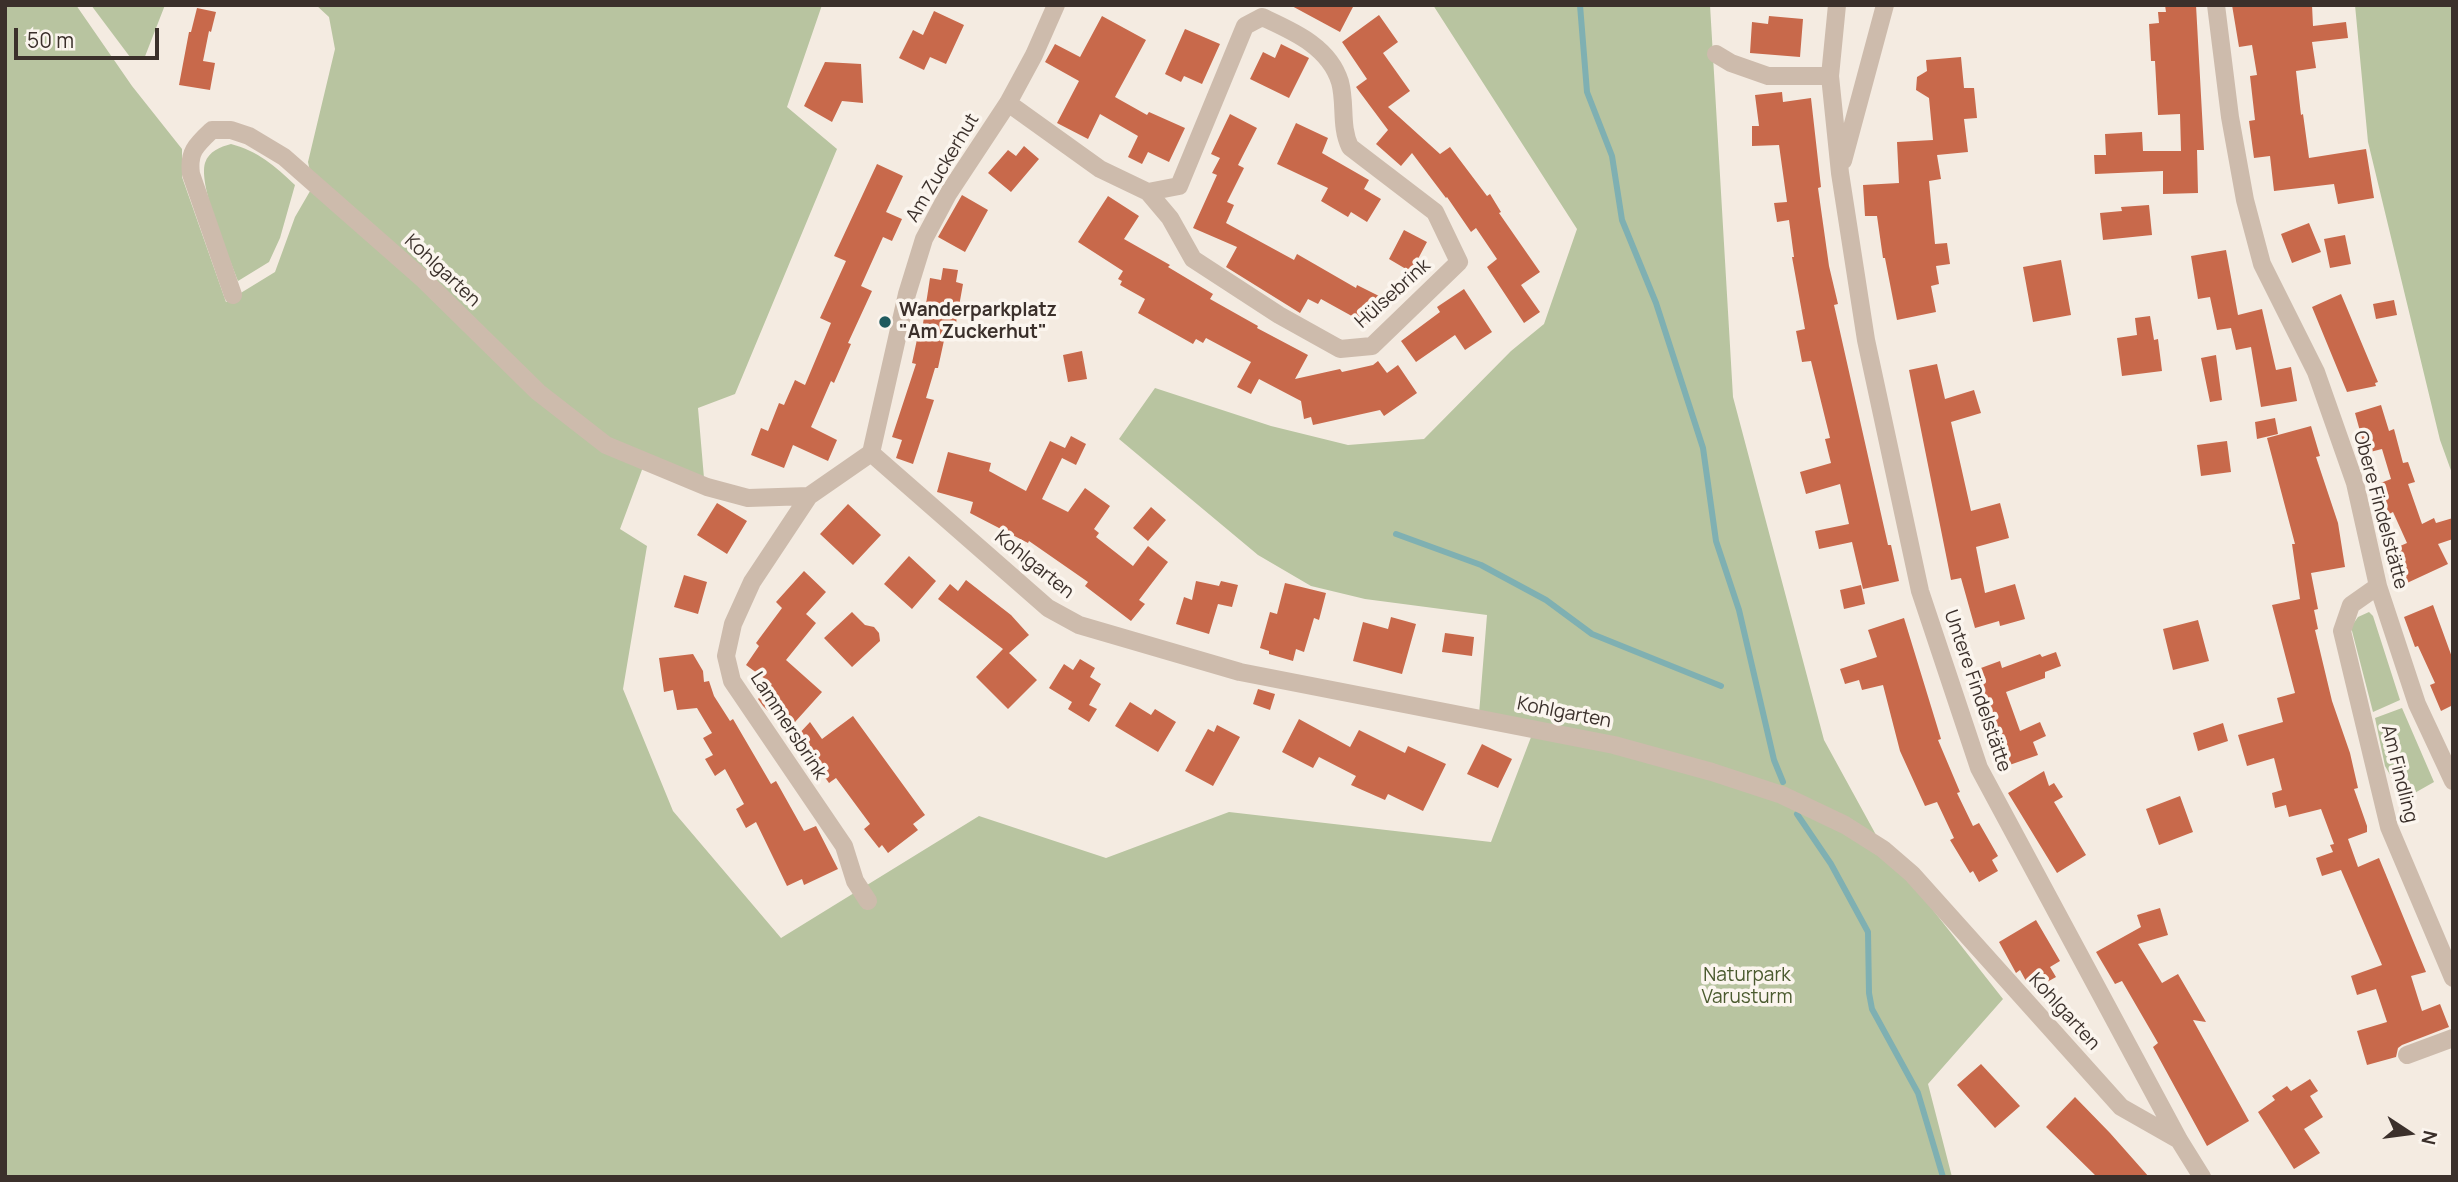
<!DOCTYPE html>
<meta charset="utf-8">
<style>
body{margin:0}
#map{position:relative;width:2458px;height:1182px;overflow:hidden;background:#f4ebe1;font-family:Manrope,sans-serif}
canvas{display:block}
.frame{position:absolute;inset:0;border:7px solid #3b302b;pointer-events:none}
.north{position:absolute;left:2374px;top:1098px;width:70px;height:70px;-webkit-text-stroke:5px #fbf5ee;paint-order:stroke;rotate:103deg;font-size:19px;font-weight:700;line-height:28px;text-align:center;color:#3b302b}
.north::after{content:'';display:block;margin:auto;width:24px;height:32px;background:#3b302b;clip-path:polygon(50% 0,100% 100%,50% 72%,0 100%)}
.scale{position:absolute;left:14px;top:28px;width:145px;height:32px;box-sizing:border-box;border:4px solid #3b302b;border-top:0;padding-left:9px;font-size:21px;line-height:24px;white-space:nowrap;color:#3b302b;-webkit-text-stroke:5px #fbf5ee;paint-order:stroke}
</style>
<div id="map">
<canvas width="2458" height="1182"></canvas>
<div class="frame"></div>
<div class="north">N</div>
<div class="scale">50 m</div>
</div>
<script>
const g = document.querySelector('canvas').getContext('2d');
g.lineJoin = 'round';
function fill(path, color) { g.fillStyle = color; g.fill(path, 'evenodd'); }
function stroke(path, color, width, dash) { g.strokeStyle = color; g.lineWidth = width; g.lineCap = dash ? 'butt' : 'round'; g.setLineDash(dash || []); g.stroke(path); }
function label(font, color, halo, rows, align = 'center') {
  g.font = font + ' Manrope,sans-serif'; g.lineWidth = 7; g.setLineDash([]); g.textBaseline = 'middle'; g.strokeStyle = halo; g.fillStyle = color; for (const [text, x, y, turn = 0] of rows) {
    g.save(); g.translate(x, y); g.rotate((+turn || 0) * Math.PI / 180); g.textAlign = isNaN(turn) ? turn : align; if (halo) g.strokeText(text, 0, 0); g.fillText(text, 0, 0); g.restore();
  }
}
fill(new Path2D(`
 M5,5h71l56,81 50,63v28l44,125 49,-30 20,-55 18,-31 -5,-24 27,-113 -6,-32 -13,-12h506l-35,102 50,42 -102,245 -37,14 6,70 -58,-19 -26,70 27,17 -24,143 50,122 108,127 198,-122 127,42 123,-46 262,30 42,-110 -54,-18 8,-99 -122,-16 -54,-13 -53,-31 -139,-116 36,-51 116,38 77,19 76,-6 87,-88 33,-27 33,-95 -144,-224h277l23,392 91,343 57,104 122,155 -75,85 24,93h-1947z
 M91,5h74l-21,54 -14,-2z
 M2355,5h98v471l-13,-36 -72,-298z
 M231,144c27,7 44,22 64,41l-15,53 -11,24 -31,19c-9,-25 -40,-95 -33,-118 4,-12 15,-16 26,-19z
 M2369,612l4,4 27,84 -27,12 -22,-85 7,-10z
 M2402,708l32,74 -30,17 -19,-33 -10,-48z`), '#b8c4a0');
stroke(new Path2D(`
 M1580,5l7,87 25,64 10,64 34,83 47,145 13,93 23,69 35,150 9,22
 M1396,534l85,31 65,35 46,34 129,52
 M1797,814l34,50 37,68 1,61 3,16 46,84 25,84`), '#7fb0b2', 6);
fill(new Path2D(`
 M1290,5h64l-14,27z
 M2165,5h31l8,145h-7l1,43 -35,1v-23l-68,3 -1,-19h12l-1,-21 37,-2 1,19h38l-1,-37 -22,1 -3,-54h-4l-2,-37 10,-1 -1,-11h8z
 M2232,5h80l1,21 33,-4 2,16 -36,4 4,26 -20,3 5,44 2,-1 6,44 57,-9 8,49 -36,6 -4,-20 -60,7 -4,-35 -16,2 -5,-37 6,-1 -5,-44 7,-1 -5,-30 -13,2z
 M197,8l19,4 -5,20 -2,-1 -6,30 12,2 -5,27 -31,-5 10,-53h2z
 M934,11l30,14 -18,39 -16,-7 -6,13 -25,-12 14,-28 10,5z
 M1379,15l19,27 -15,11 27,38 -22,16 52,47 10,-7 37,49 3,-2 11,18 -2,1 41,59 -19,13 19,27 -16,11 -37,-56 10,-8 -21,-31 -5,4 -24,-35 -1,1 -34,-45 -11,13 -25,-22 12,-14 -32,-43 11,-8 -25,-37z
 M1102,16l44,24 -31,57 32,18 2,-3 36,16 -16,34 -21,-10 -6,12 -14,-7 10,-21 -38,-22 -12,25 -31,-16 22,-42 -34,-19 10,-18 25,13z
 M1769,16l34,3 -3,38 -50,-4 2,-31 16,2z
 M1185,29l35,15 -18,40 -18,-8 -3,6 -16,-8z
 M1281,44l28,14 -20,40 -39,-19 13,-27 12,6z
 M1961,57l3,31h10l3,30 -13,1 4,33 -31,3 4,24 -12,2 6,63 12,-1 3,21 -14,2 3,18 -8,2 5,26 -39,8 -12,-62h-2l-6,-42h-12l-2,-31 36,-2 -2,-41 36,-2 -4,-42 -13,-8 1,-13 10,-6 -1,-11z
 M825,62l36,2 2,39 -21,-2 -10,21 -28,-16z
 M1782,92l1,10 28,-4 10,89 -3,1 11,78 9,38 -4,1 54,240h3l8,36 -36,8 -11,-47 -33,7 -4,-18 34,-7 -9,-40 -34,10 -6,-22 31,-9 -6,-24 5,-1 -19,-77 -9,1 -6,-31 9,-2 -13,-72h2l-5,-37 -12,2 -3,-19 13,-1 -8,-57 -27,1v-20h7l-4,-31z
 M1230,114l27,14 -19,37 6,3 -17,34 7,3 -8,18 68,37 3,-6 59,34 1,-3 26,13 -15,27 -47,-26 -3,5 -10,-5 -8,14 -74,-46 11,-20 -44,-19 24,-53 -5,-2 8,-15 -9,-4z
 M1296,123l32,15 -6,15 47,27 -5,9 17,10 -14,23 -16,-10 -3,5 -27,-16 7,-13 -51,-24z
 M1024,146l15,13 -28,33 -23,-19 20,-23 8,6z
 M877,164l26,12 -17,36 16,7 -10,22 -9,-4 -22,49 11,5 -24,52 3,1 -17,39 -3,-2 -20,46 26,13 -9,21 -35,-16 -9,23 -33,-13 10,-27 7,3 11,-28 5,2 11,-25 10,5 26,-62 -11,-5 26,-57 -12,-5z
 M962,195l26,15 -23,42 -27,-15z
 M1108,196l31,20 -15,23 46,26 -2,2 45,27 -3,5 48,27 -1,2 51,27 -13,24 45,-10 2,3 31,-7 5,-4 9,12 11,-8 19,28 -33,23 -4,-6 -67,15 -2,-8 -7,2 -3,-18 -42,-22 -8,15 -14,-7 14,-25 -45,-24 -3,5 -7,-4 -3,5 -55,-31 7,-14 -25,-14 2,-4 -4,-2 5,-8 -45,-29z
 M2149,205l3,30 -49,5 -3,-27 22,-2 -1,-4z
 M2309,223l12,29 -29,11 -11,-29z
 M1404,230l23,12 -16,30 -22,-13z
 M2345,235l6,29 -21,4 -6,-29z
 M2226,250l12,65 24,-6 14,61 15,-3 6,34 -36,6 -10,-60 -15,3 -5,-22 -14,2 -7,-33 -12,2 -7,-43z
 M2061,260l10,55 -38,7 -10,-55z
 M943,268l15,2 -2,12 7,2 -7,39 -8,-1 -10,46h-3l-9,30 8,2 -21,64 -17,-6 6,-18 -10,-3 24,-73 -4,-1 7,-33h3l8,-52 11,2z
 M1464,289l28,43 -27,18 -10,-15 -39,27 -15,-21 39,-29 -3,-5z
 M2341,294l37,88 -3,1 1,3 -29,6 -35,-85z
 M2394,300l3,15 -21,4 -3,-15z
 M2150,316l4,24 4,-1 4,32 -40,5 -5,-38 20,-3 -2,-17z
 M1082,351l5,28 -19,3 -5,-27z
 M2216,355l6,45 -12,2 -9,-44z
 M1937,364l8,35 29,-9 7,23 -30,9 20,89 29,-8 9,35 -33,9 9,46 30,-9 10,35 -25,7 -1,-5 -24,7 -14,-50 -10,2 -42,-210z
 M2381,405l8,26 5,-2 9,34 5,-1 7,20 -7,2 14,40 12,-6 2,5 17,-5v21l-15,5 10,20 -41,19 -16,-33 16,-7 -14,-31 -4,2 -11,-30 13,-5 -9,-30 -16,4 -11,-40z
 M2275,418l3,16 -21,5 -2,-17z
 M2311,426l9,30 -4,1 22,66 7,44 -34,6 7,36 -4,1 4,19 -3,1 17,71 18,52 8,35 -4,1 13,37v6l-19,7 10,28 21,-9 47,114 -15,4 11,35 18,-7 9,23 -47,18 -4,3 -2,9 -29,8 -10,-34 30,-9 -11,-33 -19,6 -6,-19 31,-11 -41,-95 -19,6 -6,-18 17,-6 -3,-7 4,-1 -13,-35 -32,8 -3,-12 -11,3 -3,-15 10,-3 -8,-32 -27,8 -9,-31 45,-13 -6,-24 18,-5 -23,-88 28,-6 -8,-55h3l-28,-106z
 M1071,436l15,8 -10,21 -14,-7 -20,41 26,13 17,-24 25,18 -16,23 5,4 -3,4 37,29 15,-20 20,16 -29,38 6,4 -14,17 -46,-35 3,-4 -59,-41 -1,2 -58,-30 3,-11 -36,-10 11,-40 43,11 -2,8 37,20 24,-50 15,7z
 M2227,441l4,31 -30,4 -4,-31z
 M717,503l30,18 -20,33 -30,-19z
 M848,504l33,31 -28,30 -33,-31z
 M1151,507l15,13 -18,21 -15,-13z
 M909,556l27,25 -24,28 -28,-25z
 M804,571l22,21 -20,22 10,9 -30,37 36,32 -27,30 -21,-18 -6,7 -5,-5 -5,-7 14,-15 -26,-19 13,-19 -3,-3 26,-35 -6,-6z
 M684,575l23,7 -9,32 -24,-7z
 M966,580l45,35 18,20 -20,18 28,27 -29,29 -32,-32 27,-28 -65,-50 12,-15 8,7z
 M1196,581l23,5 2,-5 17,4 -6,22 -14,-3 -9,30 -33,-10 8,-27 8,3z
 M1285,583l41,10 -7,27 -5,-2 -10,34 -8,-3 -3,12 -24,-7v-3l-9,-3 10,-36 7,2z
 M1861,585l4,19 -21,5 -4,-19z
 M2433,605l20,55v45l-12,6 -11,-26 5,-2 -17,-37 -3,1 -11,-30z
 M852,612l13,13 9,2 5,6 1,8 -28,26 -28,-29z
 M1391,617l25,7 -14,50 -49,-13 10,-39 25,7z
 M1904,618l37,121 -3,1 22,52 -3,1 16,33 6,-3 19,33 -6,4 6,11 -19,11 -6,-11 -3,2 -20,-33 4,-2 -17,-36 -12,4 -25,-55 -17,-66 -21,5 -3,-10 -14,4 -5,-15 37,-12 -9,-27z
 M2198,620l11,41 -36,9 -10,-41z
 M1445,633l29,4 -2,19 -30,-4z
 M2056,652l5,14 -16,6v6l-39,14 14,39 20,-9 6,14 -13,6 5,13 -40,14 -10,-30 6,-2 -24,-65 30,-11 2,7 38,-14 2,3z
 M693,654l10,17 1,11 5,-1 5,15 16,25 3,-2 38,65 5,-3 28,50 12,-5 22,43 -34,16 -2,-6 -15,7 -31,-64 -10,6 -10,-19 8,-5 -19,-35 -10,7 -10,-17 8,-4 -10,-17 9,-5 -15,-25 -20,2 -4,-20 -9,2 -5,-34z
 M1080,659l15,9 -5,9 11,7 -12,21 8,4 -8,13 -21,-13 4,-7 -23,-14 15,-24 9,6z
 M1258,689l17,5 -5,16 -17,-6z
 M1130,702l21,13 4,-6 21,13 -18,30 -43,-26z
 M853,716l72,99 -12,9 5,6 -30,23 -6,-8 -3,3 -15,-19 6,-5 -34,-46 -7,5 -33,-46 14,-15 12,17z
 M1299,719l51,28 9,-17 46,23 3,-7 38,18 -23,47 -35,-17 -3,6 -34,-15 5,-9 -37,-19 -6,11 -31,-16z
 M2223,723l5,18 -30,10 -5,-18z
 M1217,725l23,12 -27,49 -28,-15 23,-42 6,3z
 M1482,744l30,15 -14,29 -31,-14z
 M2044,771l5,15 5,-3 9,14 -9,5 32,53 -29,18 -49,-80z
 M2180,796l13,36 -34,13 -13,-36z
 M2160,908l8,27 -30,9 24,39 16,-9 28,48 -13,-2 56,101 -42,25 -54,-99 5,-4 -36,-62 -7,3 -19,-32 45,-25 -4,-12z
 M2036,920l24,41 -10,6 6,10 -16,9 -6,-10 -8,5 -6,-11 -4,3 -17,-31z
 M1981,1064l39,42 -25,22 -38,-43z
 M2310,1079l8,12 -8,5 13,21 -19,12 16,24 -26,16 -36,-57 17,-12 -3,-4 15,-10 4,5z
 M2075,1097l35,36 39,44h-52l-51,-50z`), '#c8694b');
stroke(new Path2D(`
 M1837,5l-7,71 10,97 26,167 54,251 59,177 200,372 23,37
 M2216,5l14,112 15,83 17,64 54,108 39,111 23,103 39,118 36,77
 M1716,54l15,9 37,13h62
 M1008,103l92,66 48,23 31,-6 66,-160 17,-9c30,14 67,29 78,65 6,22 0,44 10,65l85,65 24,50 -87,84 -32,3 -61,-34 -86,-56 -23,-41 -22,-26
 M1843,161l42,-156
 M233,295l-42,-121c-3,-22 5,-29 21,-44h19l18,6 35,21 140,123 114,112 68,53 101,42 41,11 61,-2
 M871,453l177,155 31,17 161,47 374,73 98,27 70,23 63,30 38,24 29,25 209,233 58,33
 M2378,586l-27,19 -9,26 47,196 64,151
 M868,901l-13,-20 -11,-35 -112,-165 -6,-25 7,-32 19,-42 57,-86 62,-43 36,-159 17,-55 24,-45 60,-91 26,-48 22,-50
 M2407,1055l46,-17`), '#cdbbac', 18);
for (const [x, y, r, color] of [
 [885,322,7,"#1f5a5e"]
]) { const dot = new Path2D(); dot.arc(x, y, r, 0, 2 * Math.PI); g.fillStyle = color; g.fill(dot); stroke(dot, '#fbf5ee', 2.5); }
label('19px', '#3b302b', '#fbf5ee', [
 ["Am Zuckerhut",943,168,-59],
 ["Kohlgarten",442,271,43],
 ["Hülsebrink",1393,294,-42],
 ["Obere Findelstätte",2380,510,75],
 ["Kohlgarten",1034,565,39],
 ["Untere Findelstätte",1977,691,71],
 ["Kohlgarten",1564,713,11],
 ["Lammersbrink",788,726,57],
 ["Am Findling",2399,774,76],
 ["Kohlgarten",2064,1012,48]
]);
label('bold 19px', '#3b302b', '#fbf5ee', [
 ["Wanderparkplatz",899,311],
 ["\"Am Zuckerhut\"",899,333]
], 'left');
label('19px', '#4a5a2e', '#fbf5ee', [
 ["Naturpark",1747,976],
 ["Varusturm",1747,998]
]);
</script>
